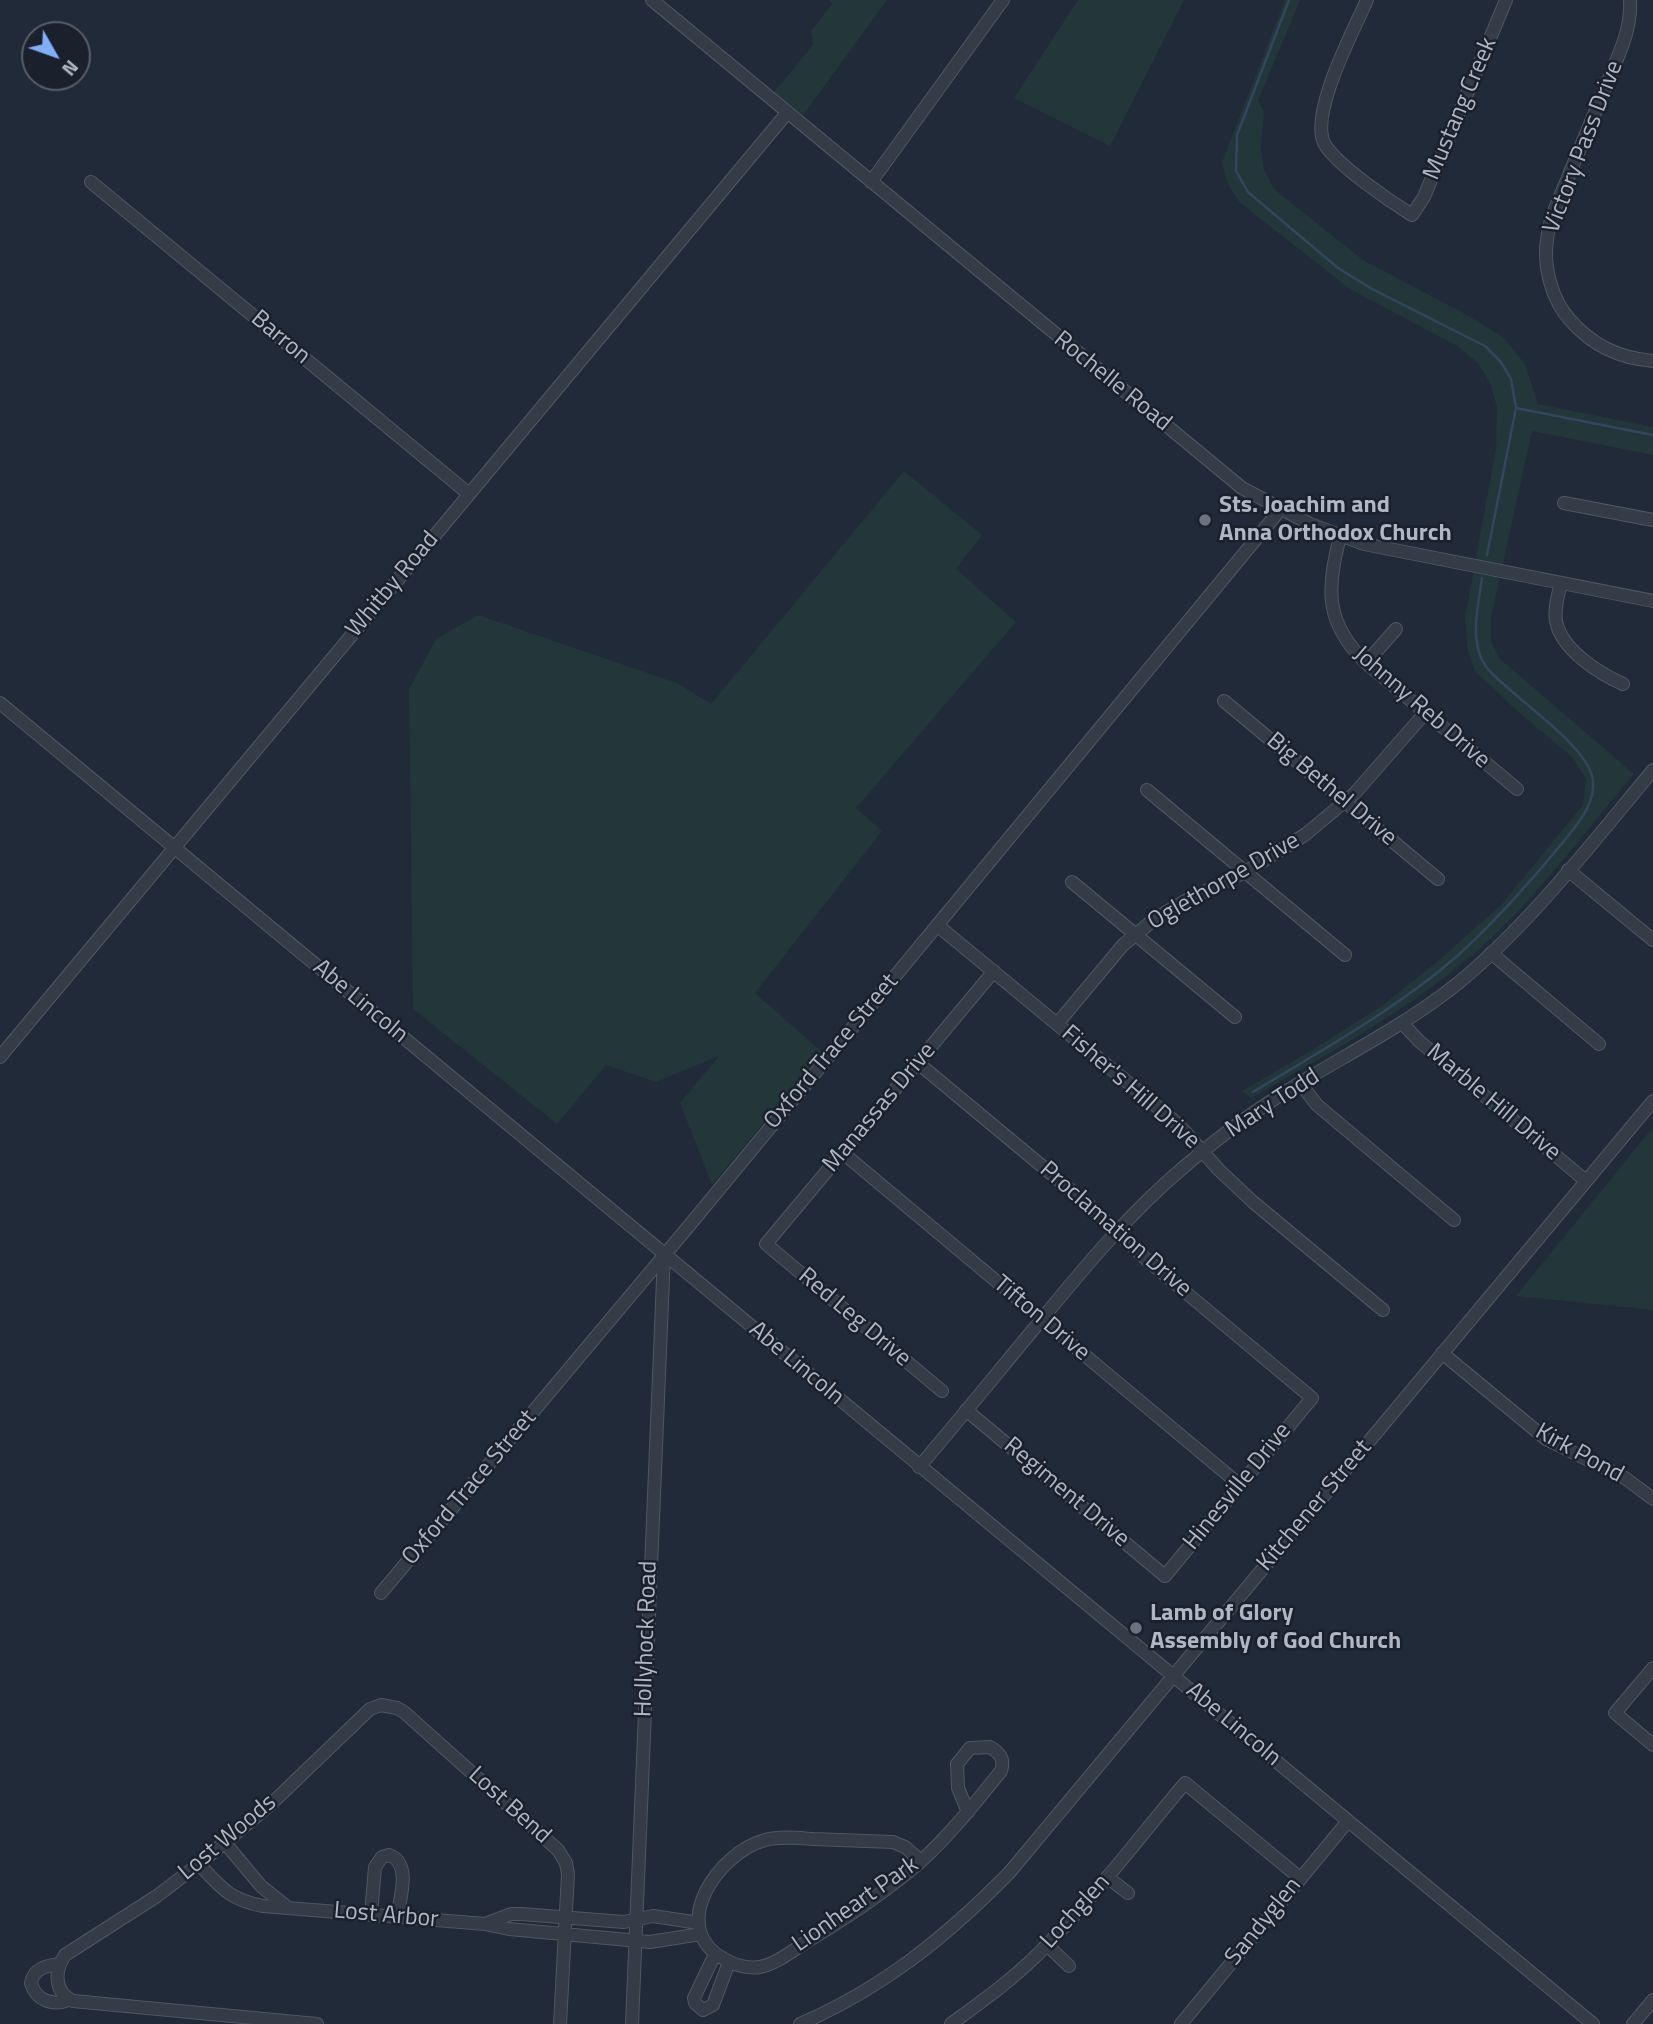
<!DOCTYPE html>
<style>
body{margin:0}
#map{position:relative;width:1653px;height:2024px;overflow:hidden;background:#212a38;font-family:"Titillium Web",sans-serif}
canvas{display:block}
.north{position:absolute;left:21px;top:21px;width:70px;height:70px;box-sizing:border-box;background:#1a212d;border:2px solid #565d6a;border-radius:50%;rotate:130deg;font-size:19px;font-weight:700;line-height:28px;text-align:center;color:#afb7c5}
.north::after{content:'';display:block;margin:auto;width:24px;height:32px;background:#82aef7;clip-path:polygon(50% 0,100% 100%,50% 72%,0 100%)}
</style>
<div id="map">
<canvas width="1653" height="2024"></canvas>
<div class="north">N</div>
</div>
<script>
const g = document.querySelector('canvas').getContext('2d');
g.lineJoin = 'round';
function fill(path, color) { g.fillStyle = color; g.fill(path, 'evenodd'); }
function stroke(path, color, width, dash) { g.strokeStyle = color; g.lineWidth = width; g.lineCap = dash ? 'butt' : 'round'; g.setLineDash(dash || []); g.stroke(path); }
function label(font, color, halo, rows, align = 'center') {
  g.font = font + ' "Titillium Web",sans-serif'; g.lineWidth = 5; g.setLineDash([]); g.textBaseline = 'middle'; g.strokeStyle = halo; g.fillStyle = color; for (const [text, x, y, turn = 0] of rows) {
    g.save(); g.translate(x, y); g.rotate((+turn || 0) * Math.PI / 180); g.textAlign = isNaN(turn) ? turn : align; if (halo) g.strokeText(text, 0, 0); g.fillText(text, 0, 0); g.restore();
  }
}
fill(new Path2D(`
 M829,0h58l-84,115 -29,-23 39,-47 -2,-14 21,-27z
 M1078,0h106l-74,146 -96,-48z
 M1285,0h15l-42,101 6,10 -3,38 3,21 10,19 89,71 106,56 35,22 21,26 13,40 115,23v28l-121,-24 -41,187v23l8,17 135,116c-47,55 -91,116 -144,165 -71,66 -155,111 -239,159l-9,-7 67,-39 74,-47 55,-44 63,-56 82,-100 3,-26 -14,-22 -56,-47 -42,-40 -7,-23 -2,-29 31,-170 1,-41 -7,-24 -12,-20 -21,-17 -107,-57 -111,-87 -12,-20 -5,-20z
 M904,471l78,64 -26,34 60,53 -160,186 26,23 -127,162 67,59 -110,133 -32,-82 39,-47 -63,26 -50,-17 -49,59 -144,-115 -4,-320 27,-50 42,-24 199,68 34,21z
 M1653,1127v183l-137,-14z`), '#233639');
stroke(new Path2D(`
 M1289,0l-52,135 -1,36 12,21 90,76 34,21 113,57 16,16 10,17 5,29 -29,147
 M1516,408l137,27
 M1253,1092c69,-42 142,-82 203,-135 36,-32 67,-67 98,-104 19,-24 52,-55 34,-87 -17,-29 -55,-55 -80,-78 -11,-10 -25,-20 -29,-36 -7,-22 0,-52 3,-74`), '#34465f', 2.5);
const minor = new Path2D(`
 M652,0l590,488 68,36 54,20 289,57
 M1367,0c-14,32 -57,112 -43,143 11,21 67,59 88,72l12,-18 82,-197
 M1630,0c2,27 -10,52 -20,76 -14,35 -29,69 -43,104 -8,19 -18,39 -20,60 -4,27 5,60 23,80 23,26 49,38 83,41
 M91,182l378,312
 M871,182l132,-182
 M1564,503l89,17
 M1340,537c-14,52 -15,86 26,126l151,126
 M1561,583c-3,12 -7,25 -5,38 5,28 42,52 67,63
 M1366,663l30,-34
 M1224,701l214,178
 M0,703l1593,1321
 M1147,790l198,165
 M1568,870l85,70
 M1072,882l163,135
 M937,925l241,199 41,46 34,32 130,108
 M1491,953l108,91
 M1402,1023l17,18 167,140
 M1057,1024l66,-79 33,-27 29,-17 62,-30 59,-37 49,-41 70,-80
 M0,1057l787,-944
 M918,1063l172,143 57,54 165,138 -147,178 -199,-166
 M1300,1083l17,22 137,115
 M843,1153l397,332
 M1442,1353l104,86 79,39 28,21
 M942,1391l-176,-147 228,-273
 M919,1467c40,-47 79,-95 118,-142 46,-56 92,-112 148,-159 30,-26 64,-51 97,-72 59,-37 121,-67 175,-110 72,-59 136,-142 196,-214
 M381,1593l307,-366 592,-717
 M1653,1668l-38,45 38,32
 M225,1843l36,43 26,21
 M921,1861l-16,-14 -12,-5c-26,-1 -53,-2 -80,-3 -15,-1 -33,-3 -48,1 -46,12 -99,87 -41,119 10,6 24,10 36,8 17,-3 36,-19 51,-28 38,-23 75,-47 109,-77 30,-27 55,-59 81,-91 4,-12 -1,-18 -11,-24l-20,1 -13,16 1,24 10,24
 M199,1864c22,24 31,36 64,42l222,18 24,5 141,13 51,-8
 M1107,1877l21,16
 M371,1914l4,-47 7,-10 7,-2c23,8 11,43 8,62
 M485,1924l26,-10h10l103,8 29,-6 46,7
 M1047,1945l22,21
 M715,1954l-21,44 1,5 8,7 10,-5 16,-43
 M59,1964c-13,2 -25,4 -28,19 5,18 22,23 38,17
 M317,2024l-244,-23c-19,-9 -19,-30 -8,-46l92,-59 42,-32 72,-60 99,-95 11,-4 16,3 7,4 154,138 8,13 2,11 -8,150
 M632,2024l32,-769
 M800,2024c83,-36 146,-87 209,-151l644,-772
 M951,2024c30,-22 61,-44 87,-70 53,-53 99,-114 147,-171l115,95
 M1181,2024l167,-203
 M1633,2024l20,-24`);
stroke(minor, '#4f5763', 14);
stroke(minor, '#343c48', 12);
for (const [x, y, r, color] of [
 [1205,520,7,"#6b7280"],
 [1136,1628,7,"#6b7280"]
]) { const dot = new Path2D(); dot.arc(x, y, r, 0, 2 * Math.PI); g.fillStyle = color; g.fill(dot); stroke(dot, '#1a212d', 2.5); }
label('24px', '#afb7c5', '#1a212d', [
 ["Mustang Creek",1461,109,-67],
 ["Victory Pass Drive",1584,147,-69],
 ["Barron",280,338,40],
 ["Rochelle Road",1112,382,39],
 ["Whitby Road",393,585,-50],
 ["Johnny Reb Drive",1421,708,41],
 ["Big Bethel Drive",1331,790,40],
 ["Oglethorpe Drive",1224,882,-30],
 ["Abe Lincoln",360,1002,40],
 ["Oxford Trace Street",832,1052,-50],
 ["Fisher's Hill Drive",1130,1088,41],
 ["Marble Hill Drive",1493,1103,40],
 ["Mary Todd",1273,1104,-33],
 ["Manassas Drive",880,1108,-50],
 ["Proclamation Drive",1115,1230,41],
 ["Red Leg Drive",854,1318,40],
 ["Tifton Drive",1041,1319,40],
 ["Abe Lincoln",796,1364,40],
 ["Kirk Pond",1579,1454,29],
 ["Hinesville Drive",1238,1487,-51],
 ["Oxford Trace Street",470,1488,-50],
 ["Regiment Drive",1066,1493,40],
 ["Kitchener Street",1315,1506,-50],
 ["Hollyhock Road",647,1639,-88],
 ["Abe Lincoln",1233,1725,40],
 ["Lost Bend",509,1806,42],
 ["Lost Woods",228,1838,-40],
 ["Lionheart Park",856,1905,-35],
 ["Lochglen",1076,1912,-48],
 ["Lost Arbor",386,1916,5],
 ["Sandyglen",1264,1922,-51]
]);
label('bold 24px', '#afb7c5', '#1a212d', [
 ["Sts. Joachim and",1219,506],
 ["Anna Orthodox Church",1219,534],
 ["Lamb of Glory",1150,1614],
 ["Assembly of God Church",1150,1642]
], 'left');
</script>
